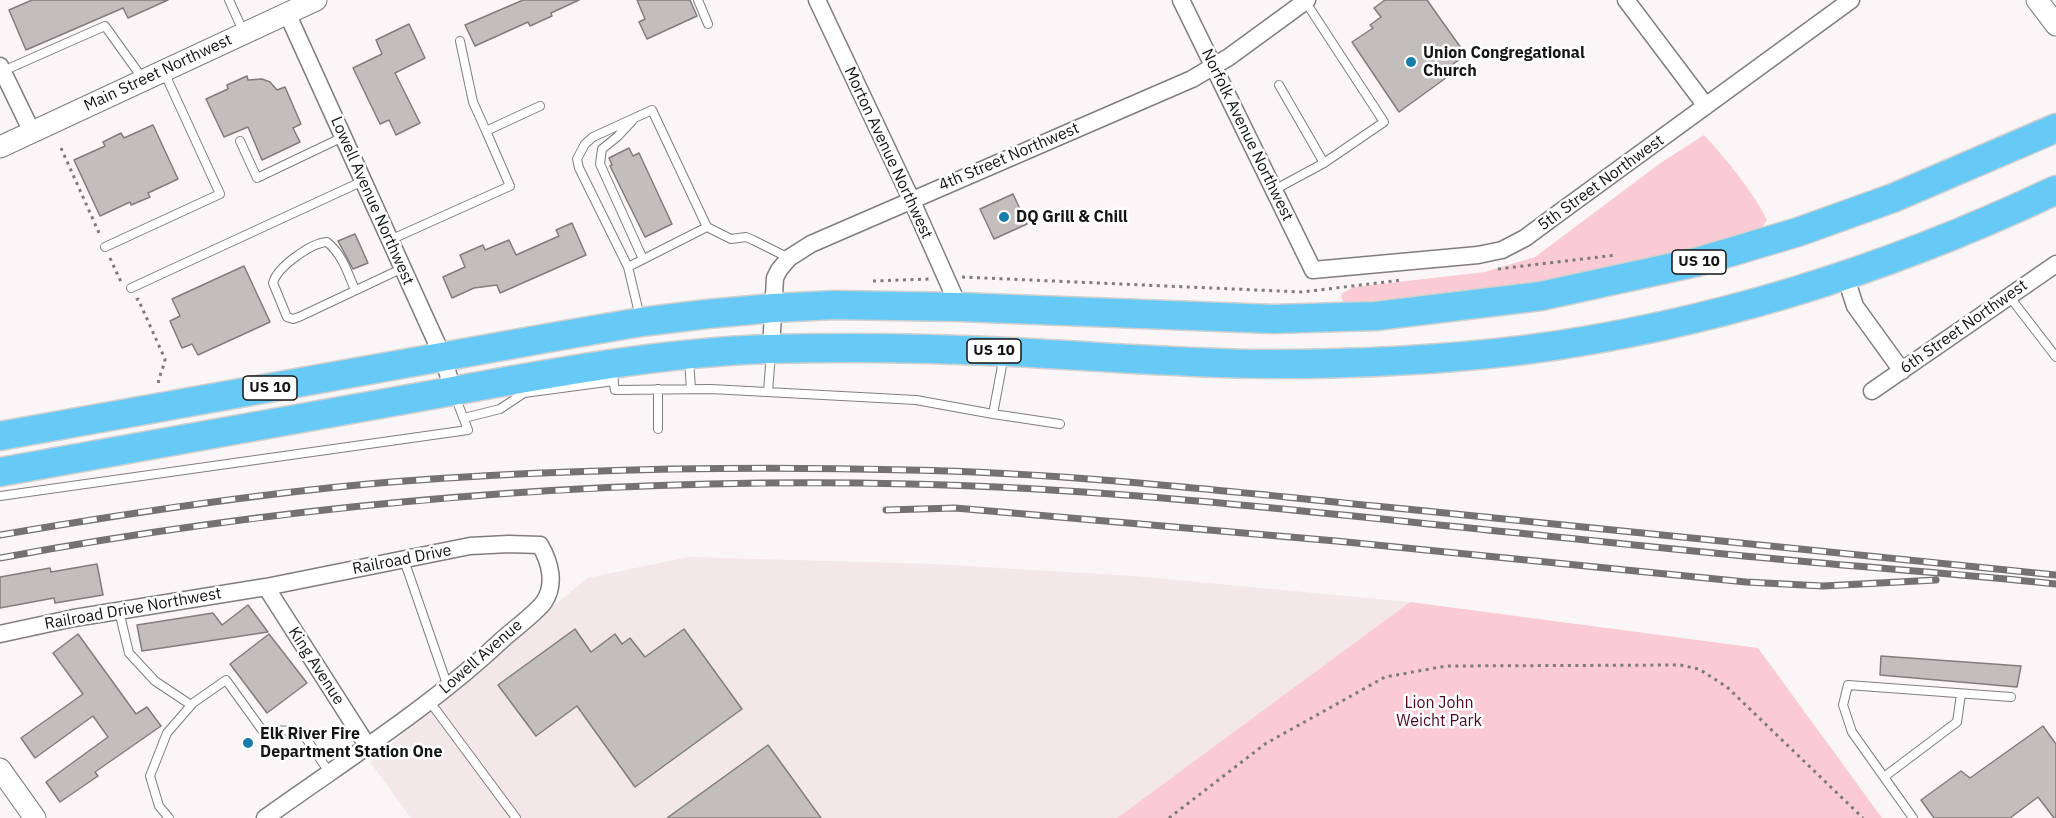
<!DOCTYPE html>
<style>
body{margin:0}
canvas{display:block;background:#faf5f6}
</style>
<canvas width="2056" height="818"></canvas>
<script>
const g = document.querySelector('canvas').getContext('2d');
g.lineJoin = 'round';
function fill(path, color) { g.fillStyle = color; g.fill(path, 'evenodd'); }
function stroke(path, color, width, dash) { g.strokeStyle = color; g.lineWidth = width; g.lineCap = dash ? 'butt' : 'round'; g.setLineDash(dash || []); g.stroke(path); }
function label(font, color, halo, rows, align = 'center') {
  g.font = font + ' "IBM Plex Sans",sans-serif'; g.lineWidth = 5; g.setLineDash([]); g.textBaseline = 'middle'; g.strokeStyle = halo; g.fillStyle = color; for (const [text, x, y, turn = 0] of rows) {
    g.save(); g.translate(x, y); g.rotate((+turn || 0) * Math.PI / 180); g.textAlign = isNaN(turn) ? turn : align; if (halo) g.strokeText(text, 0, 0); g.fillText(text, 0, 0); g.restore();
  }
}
fill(new Path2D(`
 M689,557l244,7 201,12 276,26 -293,216h-706l-41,-56 217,-184z`), '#f4e7e9');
fill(new Path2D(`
 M1704,135c24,26 47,54 63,85l-9,13 -214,52 -200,20 -3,-11 13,-7 131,-15 50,-15 127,-95z
 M1410,602l348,46 124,170h-765z`), '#facbd4');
const building = new Path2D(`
 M32,0h136l-40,18 -5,-10 -97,42 -17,-40z
 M523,0h56l-28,13 1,3 -22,10 -2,-4 -53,24 -10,-21z
 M637,0h53l7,16 -50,23 -8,-17 6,-3z
 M1385,0h42l39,55 -20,14 4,6 -51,37 -47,-70 21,-14 -3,-3 11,-8 -7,-9z
 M409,24l16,34 -30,15 25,50 -24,12 -7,-15 -9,4 -27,-56 29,-14 -6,-14z
 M247,76l1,4 14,-1 8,3 7,8 8,-3 16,37 -8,4 7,14 -38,18 -14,-33 -24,10 -18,-38 22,-10 -1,-4z
 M153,125l25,54 -30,14 2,4 -19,8 -1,-3 -30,14 -26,-56 31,-14 -2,-4 18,-9 3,5z
 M629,148l4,8 6,-3 33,71 -27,13 -35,-71 2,-1 -3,-7z
 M1013,194l14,30 -33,15 -14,-30z
 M572,223l14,32 -86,38 -3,-8 -23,3 -22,10 -9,-21 22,-10 -5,-12 23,-10 2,5 24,-10 7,15 43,-19 -3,-6z
 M355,234l13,29 -15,6 -15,-28z
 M244,266l26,56 -72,33 -6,-11 -10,4 -12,-27 10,-5 -8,-17z
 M97,564l6,31 -48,8 -1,-5 -54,10v-31l50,-9 1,4z
 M248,605l20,27 -126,19 -5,-26 76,-12 9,12z
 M575,629l16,23 24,-18 7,10 8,-6 15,19 39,-28 58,80 -107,78 -58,-81 -41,30 -38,-51z
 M78,634l58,80 11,-7 14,19 -66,46 3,4 -38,26 -14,-20 62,-45 -15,-21 -58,42 -14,-20 62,-44 -30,-41z
 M269,634l38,49 -40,30 -37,-49z
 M1881,656l140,10 -4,21 -137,-12z
 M2043,726l13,18v74h-2l-16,-21 -28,21h-76l-13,-18 40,-29 9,7z
 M768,745l53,73h-154z`);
fill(building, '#c2bebe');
stroke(building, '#817d7e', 1.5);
const service = new Path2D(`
 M229,0l15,33
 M698,0l10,24
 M460,41l13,61 13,29 54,-25
 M3,71l102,-45 38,53
 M1279,85l45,78
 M632,121l-15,16 -15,12 -2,15 43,95
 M240,141l17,37 86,-41
 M1274,190l50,-27 60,-41 -79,-121
 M390,240l120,-54 -24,-55
 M105,247l115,-53 -56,-122
 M628,267l-49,-99 -2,-9 8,-15 8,-7 59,-27 55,117
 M131,288l232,-107
 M355,290c-7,-17 -13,-36 -28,-48 -16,1 -50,25 -54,41l14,34 6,2 6,-2 104,-49
 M2009,296l47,61
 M640,317l-12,-50 79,-40 24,12 15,-2 7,3 36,18
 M689,359l2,30
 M611,368l4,22 96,-1 205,11 77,14 11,-59
 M658,389v40
 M768,392l3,-39
 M993,414l67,10
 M464,418l36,-9 24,-16 90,-12
 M0,496l468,-66 -13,-34
 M404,560l44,127
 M119,611l10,42 26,28 36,24
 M430,702l86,116
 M1884,777l73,-55 4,-28
 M169,818l-10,-12 -9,-30 17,-43 26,-30 33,-23 36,50 39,1 28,41
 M1913,818l-61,-86 -9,-27 5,-20 163,12`);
const minor = new Path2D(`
 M817,0l94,199 48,108
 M1181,0l132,270 165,-15 24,-5 23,-12 42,-31 284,-207
 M1626,0l80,106
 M287,13l156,344 10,34
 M0,66l32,66
 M1845,275l10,31 47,65
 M771,349l4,-71 4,-8 10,-12 22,-14 381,-165 37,-22 78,-57
 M1872,391l184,-127
 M266,587l101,158
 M0,634l74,-16 192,-31 204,-41 39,-2 31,1c10,17 16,39 4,57 -8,11 -30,27 -41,37 -72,68 -157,121 -238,179`);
const tertiary = new Path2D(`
 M2037,0l19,25
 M0,147l316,-147
 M0,769l35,49`);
const trunk = new Path2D(`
 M0,436l559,-100 82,-14 66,-8 67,-6 60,-3 125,2 314,12 103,-3 165,-20 156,-34 101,-30 95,-34 163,-70
 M0,472c138,-25 276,-50 414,-74 117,-21 235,-45 354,-49 80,-2 162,-1 242,3 87,4 175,12 262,12 84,0 169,-4 252,-14 184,-24 365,-81 532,-160`);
stroke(service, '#817d7e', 10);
stroke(minor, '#817d7e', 19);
stroke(tertiary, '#817d7e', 23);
stroke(trunk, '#d0d0d0', 31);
stroke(new Path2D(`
 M61,148l39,87
 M110,258l11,24
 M1498,269l118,-14
 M962,277l340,15 100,-12
 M873,281l56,-2
 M136,300l2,-1 27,60c-1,9 -6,16 -7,26
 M1169,818l96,-74 120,-67 61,-11 234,-1 19,4 28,18 136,131`), '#7e7b7b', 3, [3, 4.5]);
stroke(service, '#fff', 8);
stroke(minor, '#fff', 16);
stroke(tertiary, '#fff', 21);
stroke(trunk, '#67caf6', 28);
const rail = new Path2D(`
 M886,510l69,-2 381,33 410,41 77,4 113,-6
 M0,535c129,-22 260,-42 391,-53 172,-13 345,-16 518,-12 166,3 331,23 497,39 216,22 433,44 650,66
 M0,558c299,-55 604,-81 909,-74 200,4 400,28 599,48 90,9 179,19 269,27 93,9 186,15 279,25`);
stroke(rail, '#747172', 7);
stroke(rail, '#fff', 4.5, [14]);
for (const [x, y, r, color] of [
 [1411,62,6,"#187ea9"],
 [1004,217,6,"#187ea9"],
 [248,743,6,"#187ea9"]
]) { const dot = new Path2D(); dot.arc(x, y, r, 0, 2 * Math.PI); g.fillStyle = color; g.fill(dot); stroke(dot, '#fff', 2); }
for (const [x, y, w] of [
 [1699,262,54],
 [994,351,54],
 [270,388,54]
]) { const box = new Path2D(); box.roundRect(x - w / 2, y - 12, w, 24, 4.5); g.fillStyle = '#fff'; g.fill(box); stroke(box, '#151414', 1.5); }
label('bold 15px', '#151414', null, [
 ["US 10",1699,262],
 ["US 10",994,351],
 ["US 10",270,388]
]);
label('bold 16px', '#151414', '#fff', [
 ["Union Congregational",1423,53],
 ["Church",1423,71],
 ["DQ Grill & Chill",1016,217],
 ["Elk River Fire",260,734],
 ["Department Station One",260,752]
], 'left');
label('16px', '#151414', '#fff', [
 ["Main Street Northwest",158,73,-25],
 ["Norfolk Avenue Northwest",1247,135,64],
 ["Morton Avenue Northwest",888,153,65],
 ["4th Street Northwest",1009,157,-23],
 ["5th Street Northwest",1601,183,-36],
 ["Lowell Avenue Northwest",372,201,66],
 ["6th Street Northwest",1964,327,-35],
 ["Railroad Drive",402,560,-11],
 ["Railroad Drive Northwest",133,609,-10],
 ["Lowell Avenue",481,657,-41],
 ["King Avenue",316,666,57]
]);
label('16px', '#4d0a22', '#fff', [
 ["Lion John",1439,703],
 ["Weicht Park",1439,721]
]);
</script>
